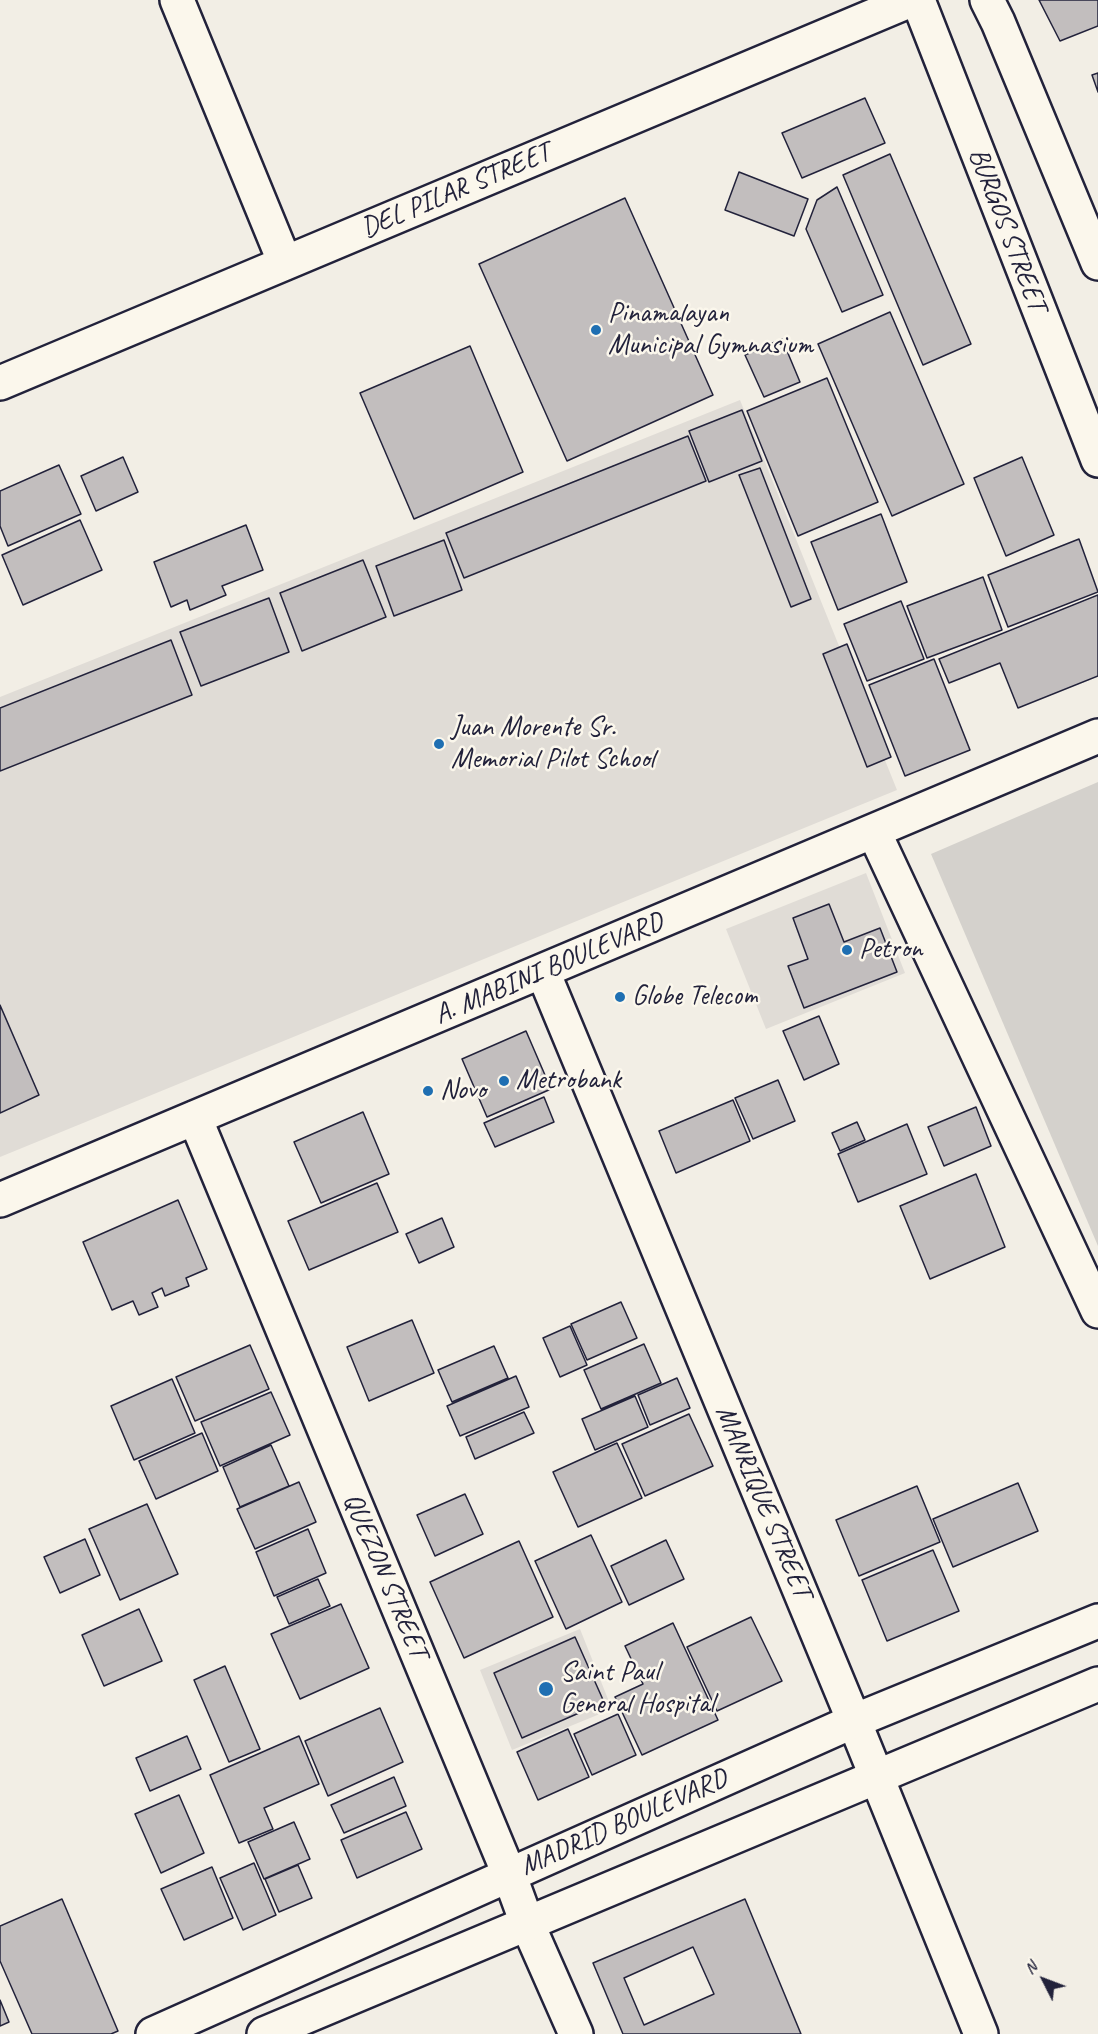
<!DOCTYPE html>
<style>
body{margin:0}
#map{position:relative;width:1098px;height:2034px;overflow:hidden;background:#f2eee5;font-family:Caveat,sans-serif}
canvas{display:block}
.north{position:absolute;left:1014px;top:1950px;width:60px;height:60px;-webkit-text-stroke:4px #fbf7ec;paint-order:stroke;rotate:312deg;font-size:16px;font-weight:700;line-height:24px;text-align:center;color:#22223b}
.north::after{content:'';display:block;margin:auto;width:21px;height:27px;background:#22223b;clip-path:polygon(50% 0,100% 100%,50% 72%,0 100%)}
</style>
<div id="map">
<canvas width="1098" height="2034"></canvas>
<div class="north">N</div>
</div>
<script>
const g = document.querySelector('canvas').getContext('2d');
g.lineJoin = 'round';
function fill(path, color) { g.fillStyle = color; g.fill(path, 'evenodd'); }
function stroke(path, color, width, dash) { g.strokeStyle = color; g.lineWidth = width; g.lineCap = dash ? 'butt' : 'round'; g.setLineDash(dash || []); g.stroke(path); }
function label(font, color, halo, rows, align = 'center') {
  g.font = font + ' Caveat,sans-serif'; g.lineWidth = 5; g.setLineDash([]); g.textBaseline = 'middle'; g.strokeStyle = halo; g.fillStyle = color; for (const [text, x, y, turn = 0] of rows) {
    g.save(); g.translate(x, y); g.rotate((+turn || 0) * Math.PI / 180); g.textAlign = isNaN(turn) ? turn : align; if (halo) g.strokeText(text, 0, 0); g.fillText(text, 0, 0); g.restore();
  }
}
fill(new Path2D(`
 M740,400l157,390 -897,367v-460z
 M866,873l39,100 -139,56 -40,-100z
 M580,1629l32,80 -100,41 -32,-80z`), '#e0dcd6');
fill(new Path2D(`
 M1098,782v464l-167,-392z`), '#d4d1cc');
const building = new Path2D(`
 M1039,0h59v26l-38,15z
 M1098,73v19l-6,-17z
 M865,98l20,45 -83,35 -20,-45z
 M890,154l81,190 -48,21 -80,-190z
 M739,172l69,27 -14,37 -69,-26z
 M837,187l46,108 -41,17 -36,-83 11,-29z
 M625,198l88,197 -146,66 -88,-197z
 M890,312l74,172 -72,32 -74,-172z
 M782,339l18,43 -36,15 -19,-42z
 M470,346l53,126 -109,47 -54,-126z
 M827,378l51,124 -80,34 -51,-125z
 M742,410l20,51 -53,21 -20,-51z
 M688,436l18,45 -242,97 -18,-45z
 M123,457l15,35 -42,19 -15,-35z
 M1022,457l32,78 -48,21 -32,-78z
 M59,465l22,49 -73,32 -8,-20v-35z
 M760,468l51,131 -20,8 -52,-132z
 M881,514l26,68 -69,28 -27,-68z
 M80,520l22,50 -79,35 -21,-50z
 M246,525l17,45 -41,16 4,9 -36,15 -3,-10 -16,7 -17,-45z
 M1079,539l19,53 -90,35 -20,-52z
 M444,540l18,50 -68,26 -18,-50z
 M363,560l23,57 -84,34 -22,-58z
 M983,577l19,53 -75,28 -20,-52z
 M1098,595v81l-80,32 -18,-45 -51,20 -10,-24z
 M269,598l20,54 -88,34 -21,-54z
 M901,601l23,58 -57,22 -23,-57z
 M171,640l21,55 -192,76v-63z
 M847,644l44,113 -24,10 -44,-113z
 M934,659l36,91 -65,26 -36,-91z
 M829,904l15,38 36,-14 17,44 -93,36 -16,-42 20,-7 -15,-41z
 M0,1005l39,90 -39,18z
 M819,1016l20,48 -35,16 -21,-49z
 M526,1031l25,58 -64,28 -25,-58z
 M778,1080l17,41 -42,18 -18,-41z
 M544,1097l10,25 -59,25 -11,-24z
 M733,1100l17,41 -74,32 -17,-42z
 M976,1107l15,39 -47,20 -16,-39z
 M363,1112l26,62 -68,29 -27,-61z
 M857,1122l8,18 -25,11 -8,-18z
 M907,1124l20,50 -69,28 -20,-48z
 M976,1174l29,73 -75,32 -30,-73z
 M377,1183l21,49 -89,38 -21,-49z
 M178,1200l29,69 -21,9 3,8 -24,10 -3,-8 -10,5 6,14 -19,8 -6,-14 -21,9 -29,-68z
 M442,1218l12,29 -35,16 -13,-29z
 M621,1302l16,36 -50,22 -16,-36z
 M412,1320l22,53 -65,28 -22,-54z
 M570,1326l17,39 -27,12 -17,-39z
 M644,1344l17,39 -60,26 -17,-39z
 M250,1345l19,44 -74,32 -19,-44z
 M494,1346l14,32 -56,24 -14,-32z
 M516,1376l13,31 -69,29 -13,-30z
 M677,1378l13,30 -40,17 -12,-30z
 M172,1379l23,54 -61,27 -23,-54z
 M271,1392l19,43 -70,31 -19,-44z
 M635,1396l13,31 -53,23 -13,-31z
 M524,1412l10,21 -59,26 -9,-22z
 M689,1414l24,52 -68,30 -23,-52z
 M202,1433l16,38 -62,28 -17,-38z
 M617,1443l25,55 -64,29 -25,-55z
 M271,1445l18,41 -49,21 -17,-40z
 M299,1482l17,40 -61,27 -18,-40z
 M1018,1483l20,48 -85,36 -20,-48z
 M917,1486l23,56 -81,34 -23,-56z
 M465,1494l18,40 -48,22 -18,-41z
 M147,1504l31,70 -58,26 -31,-71z
 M308,1529l18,44 -52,23 -18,-44z
 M591,1535l31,67 -56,27 -31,-68z
 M85,1539l15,36 -40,18 -16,-36z
 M666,1540l18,39 -55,26 -18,-39z
 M519,1541l34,76 -89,41 -34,-76z
 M933,1550l26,61 -72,30 -25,-61z
 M318,1579l12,27 -41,18 -12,-27z
 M341,1604l28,64 -69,31 -29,-65z
 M139,1609l23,52 -58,25 -22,-51z
 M751,1617l31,64 -65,30 -30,-64z
 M673,1623l45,97 -76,35 -27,-58 28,-13 -18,-38z
 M575,1637l29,65 -82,36 -28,-65z
 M225,1666l35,83 -31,13 -35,-82z
 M380,1708l23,54 -75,34 -23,-55z
 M618,1714l18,41 -44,20 -18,-41z
 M568,1729l21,48 -51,23 -21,-48z
 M187,1736l14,33 -51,22 -14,-33z
 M299,1736l20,48 -55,24 9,21 -34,14 -29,-68z
 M394,1777l12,29 -62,27 -13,-28z
 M179,1795l25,58 -43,20 -26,-59z
 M406,1812l16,37 -65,29 -16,-38z
 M294,1822l16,37 -46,20 -16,-37z
 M254,1863l22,52 -33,15 -23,-52z
 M298,1865l14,33 -33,14 -14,-33z
 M212,1867l21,51 -49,22 -23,-51z
 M62,1899l56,132 -7,3h-79l-32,-73v-35z
 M745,1899l56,135h-178l-30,-71z
 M693,1947l21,47 -70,31 -20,-47z
 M0,2000l9,22 -9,4z`);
fill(building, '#c2bebe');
stroke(building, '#22223b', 1.5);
const street = new Path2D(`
 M177,0l108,263
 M0,383l911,-383
 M874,832l224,479
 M543,972l311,749 127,313
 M195,1118l314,756 18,49 49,111`);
const secondary = new Path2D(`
 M918,0l180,460
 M987,0l11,22 100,241
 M0,1200l1098,-464
 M153,2034l701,-313 244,-100
 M264,2034l834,-350`);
stroke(street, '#22223b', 38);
stroke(secondary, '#22223b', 38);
stroke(street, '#fbf7ec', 33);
stroke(secondary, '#fbf7ec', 33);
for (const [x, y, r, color] of [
 [596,330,6,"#1f6fb2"],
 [439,744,6,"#1f6fb2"],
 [847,950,6,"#1f6fb2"],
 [620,997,6,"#1f6fb2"],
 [504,1081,6,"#1f6fb2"],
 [428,1091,6,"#1f6fb2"],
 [546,1689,8,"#1f6fb2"]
]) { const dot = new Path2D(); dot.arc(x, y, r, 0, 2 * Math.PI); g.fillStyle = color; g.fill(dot); stroke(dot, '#fbf7ec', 2); }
label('28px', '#22223b', '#fbf7ec', [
 ["DEL PILAR STREET",456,191,-23],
 ["BURGOS STREET",1007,230,69],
 ["A. MABINI BOULEVARD",549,969,-23],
 ["MANRIQUE STREET",763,1502,67],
 ["QUEZON STREET",385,1576,67],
 ["MADRID BOULEVARD",624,1823,-24]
]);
label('28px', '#22223b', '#fbf7ec', [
 ["Pinamalayan",608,314],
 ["Municipal Gymnasium",608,346],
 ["Juan Morente Sr.",451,728],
 ["Memorial Pilot School",451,760],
 ["Petron",859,950],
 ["Globe Telecom",632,997],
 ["Metrobank",516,1081],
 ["Novo",440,1091],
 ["Saint Paul",560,1673],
 ["General Hospital",560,1705]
], 'left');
</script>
